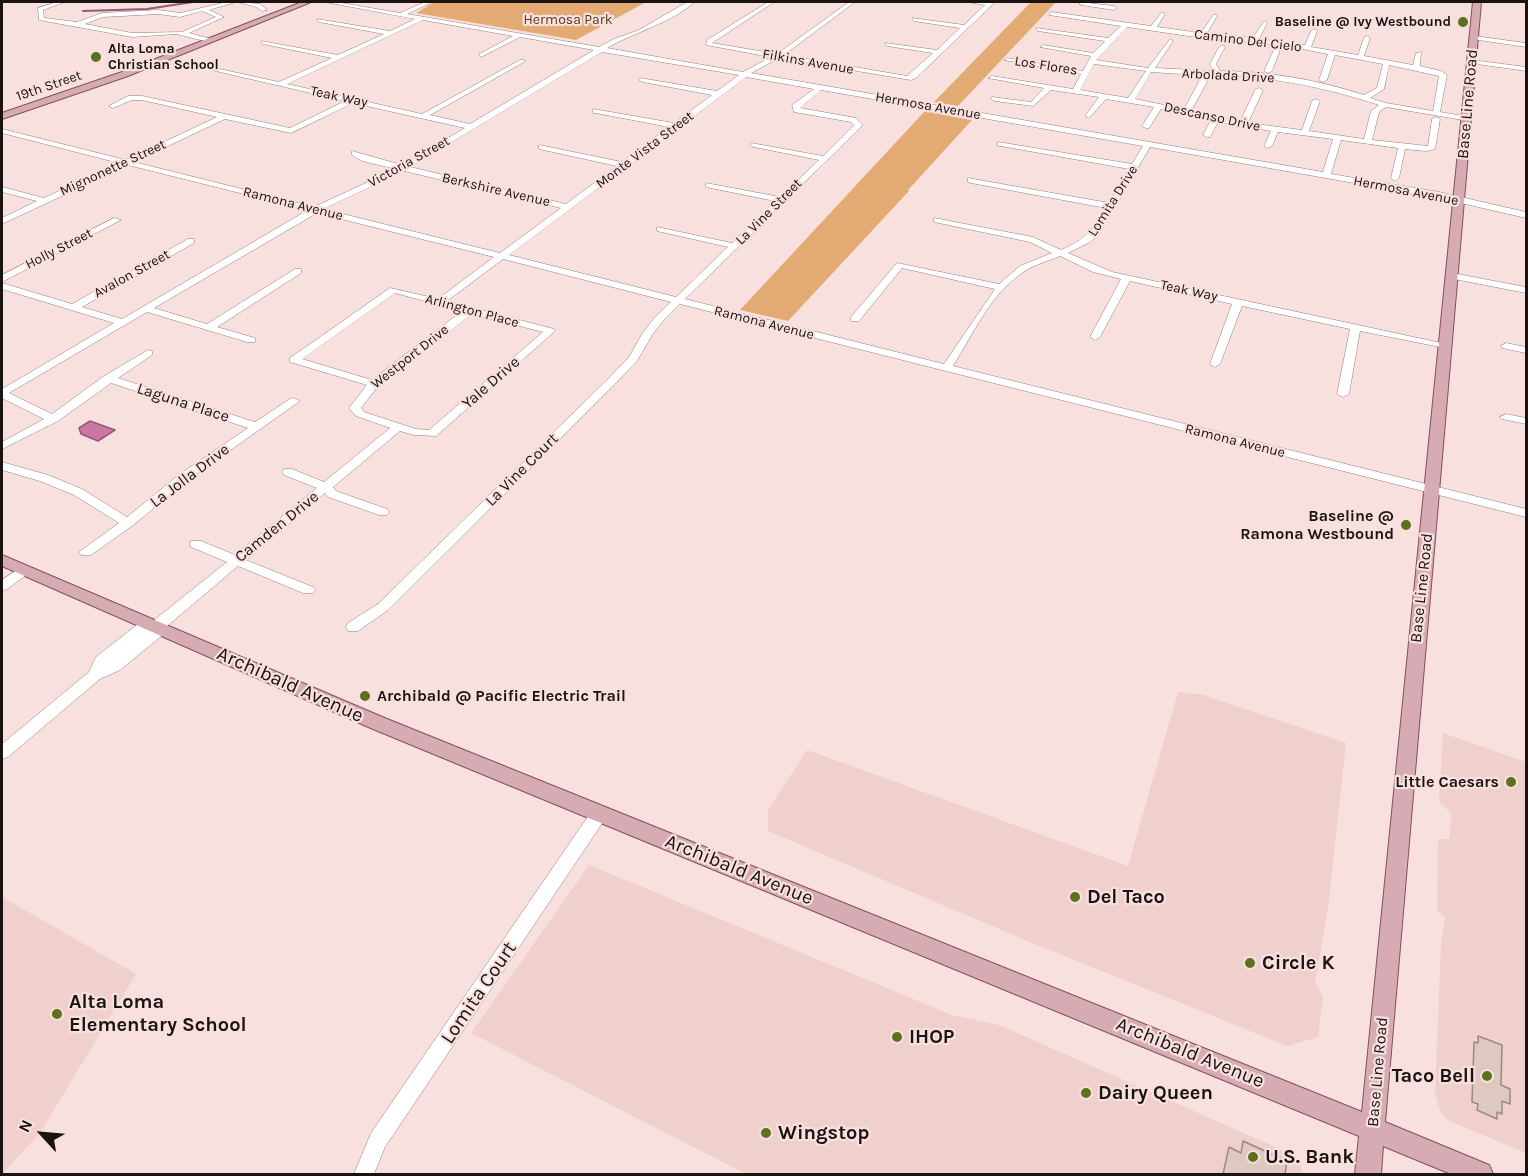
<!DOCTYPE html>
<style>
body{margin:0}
#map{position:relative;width:1528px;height:1176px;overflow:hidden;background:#f7e0dd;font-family:Karla,sans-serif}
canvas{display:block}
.frame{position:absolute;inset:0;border:3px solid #1a1312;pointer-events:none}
.north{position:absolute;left:12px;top:1104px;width:60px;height:60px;-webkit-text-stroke:4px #f7e0dd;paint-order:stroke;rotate:296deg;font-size:16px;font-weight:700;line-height:24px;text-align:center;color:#1a1312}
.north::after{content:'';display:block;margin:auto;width:21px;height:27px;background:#1a1312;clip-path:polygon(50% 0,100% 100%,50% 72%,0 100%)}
</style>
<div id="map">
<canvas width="1528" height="1176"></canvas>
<div class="frame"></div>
<div class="north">N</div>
</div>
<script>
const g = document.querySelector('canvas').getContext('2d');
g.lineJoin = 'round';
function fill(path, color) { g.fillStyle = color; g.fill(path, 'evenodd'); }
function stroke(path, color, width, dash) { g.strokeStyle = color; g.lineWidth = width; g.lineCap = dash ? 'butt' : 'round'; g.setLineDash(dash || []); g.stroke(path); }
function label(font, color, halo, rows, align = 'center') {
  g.font = font + ' Karla,sans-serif'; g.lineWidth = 4.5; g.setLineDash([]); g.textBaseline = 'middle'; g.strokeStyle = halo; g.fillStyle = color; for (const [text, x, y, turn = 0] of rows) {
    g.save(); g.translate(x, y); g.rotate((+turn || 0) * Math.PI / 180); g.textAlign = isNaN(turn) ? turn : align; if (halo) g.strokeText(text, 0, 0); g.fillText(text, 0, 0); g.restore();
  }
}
fill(new Path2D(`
 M1178,692l25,3 143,48 -18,166 -13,74 8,13 -5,41 -31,9 -262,-106 -257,-109v-21l39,-60 321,116z
 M1443,733l83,29v391l-77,-32 -9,-10 -5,-18 6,-148 4,-27 -8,-8 1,-71h11l3,-25 -13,-12z
 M589,865l363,150 47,10 290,128 12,11 1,10h-556l-275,-141z
 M2,897l134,77 -96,159 -38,41z`), '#f0d0cc');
fill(new Path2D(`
 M434,2h212l-70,38 -160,-27z
 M1031,2h25l-98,104 -24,-4z
 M925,111l47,9 -64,70 1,1 -121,130 -48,-11z`), '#e3aa73');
const water = new Path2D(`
 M90,421l25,9 -17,11 -17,-7 -2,-6z`);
fill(water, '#cc77a2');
stroke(water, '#975977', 1.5);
stroke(new Path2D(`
 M83,11l64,-2 46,-7`), '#975977', 2);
const building = new Path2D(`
 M1478,1036l24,9 -1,40 9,4v15l-8,-3v13l-5,-2v7l-20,-9 1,-6 -6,-2 2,-60 4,1z
 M1243,1141l44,20 -2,13h-62l6,-27 12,6z`);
fill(building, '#ddc9c0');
stroke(building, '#9c8981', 1.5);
const minor = new Path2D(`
 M57,2h8l-22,8 1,8 33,4 25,-9 56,-3 22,3 47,-11h9l-27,8 15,7 -35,16 22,6 -2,3 -33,-8 -44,3 -93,-17 -1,-12zM202,11l14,6 -34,15 -50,1 -47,-9 18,-7 55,-3 22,3z
 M238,2l22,2 7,6 -5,1 -6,-4z
 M325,2h11l64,11 25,-11h7l-25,12 192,33 15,-8 25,-9 48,-28h7c-18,19 -64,32 -87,46l136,24 28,-15 -65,-12 1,-5 61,-38h6l-62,41 65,11 72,-52h6l-71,53 123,21 26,-23 -46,-7 -2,-3 52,7 23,-22 -46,-7 -2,-3 52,7 21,-20 -17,-3h27l-79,76 -5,2 -132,-22 -28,15 572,99 10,-33 -55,-7 -6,14 -4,2 -4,-2 7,-15 -53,-9 -8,15h-3l-4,-2 8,-15 -50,-11 -12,19h-3l-4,-2 12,-19 -48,-8 -17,19 -4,-2 14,-19 -48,-7 -18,16 -38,-5 -4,-2 1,-2 39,5 13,-14 -56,-10 4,-2 81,13 8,-15 -77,-14 3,-2 76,13 8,-15 -51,-9 3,-2 50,8 12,-12 -67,-10 -2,-3 72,10 13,-12 -72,-11 2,-3 100,14 11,-14 3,2 -8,13 44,6 13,-19 3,2 -10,17 46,5 11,-17 3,2 -8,16 46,6 6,-14 3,-2 3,2 -6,16 47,8 6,-17 3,-2 3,2 -6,18 49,9 3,-12 5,-1 -1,14 21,5 6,4 -7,37 29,5v4l-83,-14 -7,5 -7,28 56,6 4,-27 4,-2 4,2 -5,30 -9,2 -21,-2 -6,29 -4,3 -4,-3 7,-30 -57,-8 -10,34 108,18 87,20v6l-87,-20 -289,-51 -51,87 -9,8 -22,11 44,19 334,72 5,3 -1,2 -90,-18 -11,63 -6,3 -6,-3 13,-65 -108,-23 -22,58 -5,3 -5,-3 22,-60 -102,-23 -30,56 -5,3 -5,-3 31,-58 -28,-7 -33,-16c-15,6 -30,10 -42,20 -29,21 -46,60 -65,90l573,143v8l-846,-213 -17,17 -11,14 -15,26 -21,22 -228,227 -30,21h-10l-2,-4 2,-4 30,-19 230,-225 21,-22 13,-23 13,-17 16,-15 -168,-43 -56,42 107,28 1,2 -119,105 -22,-1 -14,-4 -67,56 3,4 51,18 2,3 -2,3h-8l-51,-18 -3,-4 -79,67 67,27 2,3 -2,3h-10l-65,-27 -72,61 -1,6 -45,37 -20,9 -92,78 -6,2v-15l87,-72 7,-15 47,-37 5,-1 5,2 74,-59 -36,-15 -1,-3 1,-3h10l34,14 82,-67 -33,-13 -2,-3 2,-3h8l32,13 66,-54 -34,-12 -7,-8 18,-23 -77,-23v-4l100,-70 48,11 56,-42 -177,-44 -163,95 53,16 88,-55h6v4l-84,54 38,11v4h-8l-100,-30 -138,81 43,21 52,-38 44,-26 4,1v4l-34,23 137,44 35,-23 4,-1 6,3 -112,79 -56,46 -41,29h-10l-2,-3 40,-29 -45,-28 -34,-14 -38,-11v-8l46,13 34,14 45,28 53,-43 68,-46 -137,-45 -53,38 -56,28v-7l42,-23 -42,-21v-9l112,-66 -112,-34v-6l70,21 116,-65h6v4l-112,64 40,12 186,-109 -180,-45 -126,59v-6l35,-17 -35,-9v-5l42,11 75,-35 -117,-30v-4l124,31 91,-43 -75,-17h-10l-19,8 -4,-2 19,-10h14l148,32 55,-27 -142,-33 3,-2 73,16 53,-24 -69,-14 -2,-3 77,14 46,-21 -65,-12 -2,-3 73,12 25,-12zM423,20l90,16 -34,18 2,3 39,-20 74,13 -124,74 -40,-9 94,-53v-2h-4l-98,54 -135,-30zM1127,27l75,11 74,7 -12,26 4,2 4,-2 10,-26 46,9 -9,26 4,2 4,-2 8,-25 48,9 -6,24 -13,7c-46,-15 -96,-24 -144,-24l-4,-7 9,-17 -3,-2 -3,2 -9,17 3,7 -58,-3 18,-27 -3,-2 -22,29 -52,-8zM602,52l137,23 -22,16 -77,-13 -1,2 4,2 69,13 -38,28 -81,-14v4h3l73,14 -47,35 -83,-17v4l78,17 -51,38 -156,-37zM1094,64l52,7 -18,27 -48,-8zM1389,65l50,11 -6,35 -47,-8 -16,-5 14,-9zM1151,72l46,3 2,7 -15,27 -49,-10zM1203,75c60,0 119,11 176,30l-8,6 -7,28 -55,-8 11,-30 -4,-2 -4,2 -10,29 -54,-7 15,-33 -4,-2 -4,2 -15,32 -49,-11 16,-29zM746,77l68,12 -22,16 2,7 57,10 3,3 -31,31 -72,-13 -1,2 4,2 65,13 -39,37 -74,-14v4l69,14 -43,42 -75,-16v4l71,16 -52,50 -167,-42zM821,90l322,56 -11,18 -134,-22v4h3l128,23 -20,34 -141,-25v4l3,1 135,25c-13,22 -21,32 -45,42l-28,-13 -99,-19v4l96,20 22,11 -32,13 -21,18 -102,-21 -46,54v4h8l43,-53 93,21 -51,75 -259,-65 178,-174 -7,-7 -56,-10zM353,103l112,25 -63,37 -50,-14v4l10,6 34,8 -82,38 -180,-45 91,-43 66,14zM404,171l157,37 -61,45 -177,-44zM395,293l67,18 -90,69 -70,-21zM472,314l71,18 -114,98 -13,-1 -52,-17 -3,-4 17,-22z
 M1079,2l35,4 3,2 -3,2 -33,-5z
 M1474,36l52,7v4l-54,-8z
 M1472,60l54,7v4l-56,-8z
 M114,218l7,2 -119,62v-7z
 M1452,273l74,14v6l-77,-15 -2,-2z
 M1506,343l20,4v6l-24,-5 -1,-2z
 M1506,414l20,4v6l-24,-5 -2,-2z
 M24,565l5,2 2,3 -2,3 -22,16 -5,2v-11z
 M599,807l6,2 2,5 -2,5 -220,328 -11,27h-20l17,-41 222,-324z`);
const major = new Path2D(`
 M302,2h9l-183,74 -126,43v-6l120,-41z
 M1473,2h8l-96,1120 104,43 4,9h-42l-68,-28 -2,28h-26l4,-38 -986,-407 -371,-163v-11l385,164 975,393z`);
stroke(minor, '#947f7d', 1);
stroke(major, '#82515a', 2);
fill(minor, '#fff');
fill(major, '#d6abb3');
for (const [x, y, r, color] of [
 [1463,22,6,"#5d701e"],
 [96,57,6,"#5d701e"],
 [1406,525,6,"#5d701e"],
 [365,696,6,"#5d701e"],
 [1511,782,6,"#5d701e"],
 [1075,897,6,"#5d701e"],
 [1250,963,6,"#5d701e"],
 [57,1014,6,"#5d701e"],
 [897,1037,6,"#5d701e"],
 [1487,1076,6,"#5d701e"],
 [1086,1093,6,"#5d701e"],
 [766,1133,6,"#5d701e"],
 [1253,1157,6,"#5d701e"]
]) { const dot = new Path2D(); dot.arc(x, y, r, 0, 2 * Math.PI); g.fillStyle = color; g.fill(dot); stroke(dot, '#f7e0dd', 2); }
label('14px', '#573a1d', '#f7e0dd', [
 ["Hermosa Park",568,20]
]);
label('bold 14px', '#1a1312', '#f7e0dd', [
 ["Baseline @ Ivy Westbound",1451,22],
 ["Alta Loma",108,49,"left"],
 ["Christian School",108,65,"left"]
], 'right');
label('14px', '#1a1312', '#f7e0dd', [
 ["Camino Del Cielo",1248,41,7],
 ["Filkins Avenue",808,62,10],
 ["Los Flores",1046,66,9],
 ["Arbolada Drive",1228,76,3],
 ["19th Street",49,86,-19],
 ["Teak Way",339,97,12],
 ["Hermosa Avenue",928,106,10],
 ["Descanso Drive",1212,117,12],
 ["Monte Vista Street",645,150,-37],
 ["Victoria Street",409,162,-29],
 ["Mignonette Street",113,168,-25],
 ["Berkshire Avenue",496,190,13],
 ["Hermosa Avenue",1406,191,11],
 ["Lomita Drive",1113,201,-58],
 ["Ramona Avenue",293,204,14],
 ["La Vine Street",769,212,-45],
 ["Holly Street",59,249,-27],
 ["Avalon Street",132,274,-29],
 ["Teak Way",1189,291,12],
 ["Arlington Place",472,311,15],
 ["Ramona Avenue",764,323,14],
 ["Westport Drive",410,357,-38],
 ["Ramona Avenue",1235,441,14]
]);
label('16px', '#1a1312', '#f7e0dd', [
 ["Base Line Road",1468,104,-85],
 ["Yale Drive",491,383,-41],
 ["Laguna Place",183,403,18],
 ["La Vine Court",522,470,-45],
 ["La Jolla Drive",190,476,-37],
 ["Camden Drive",277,527,-39],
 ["Base Line Road",1422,588,-84],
 ["Base Line Road",1378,1072,-85]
]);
label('bold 16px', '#1a1312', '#f7e0dd', [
 ["Baseline @",1394,516],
 ["Ramona Westbound",1394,534],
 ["Archibald @ Pacific Electric Trail",377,696,"left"],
 ["Little Caesars",1499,782]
], 'right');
label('20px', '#1a1312', '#f7e0dd', [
 ["Archibald Avenue",290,685,24],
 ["Archibald Avenue",739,870,22],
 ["Lomita Court",479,993,-56],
 ["Archibald Avenue",1190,1053,22]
]);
label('bold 20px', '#1a1312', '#f7e0dd', [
 ["Del Taco",1087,897],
 ["Circle K",1262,963],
 ["Alta Loma",69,1002],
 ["Elementary School",69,1025],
 ["IHOP",909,1037],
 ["Taco Bell",1475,1076,"right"],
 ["Dairy Queen",1098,1093],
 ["Wingstop",778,1133],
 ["U.S. Bank",1265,1157]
], 'left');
</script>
